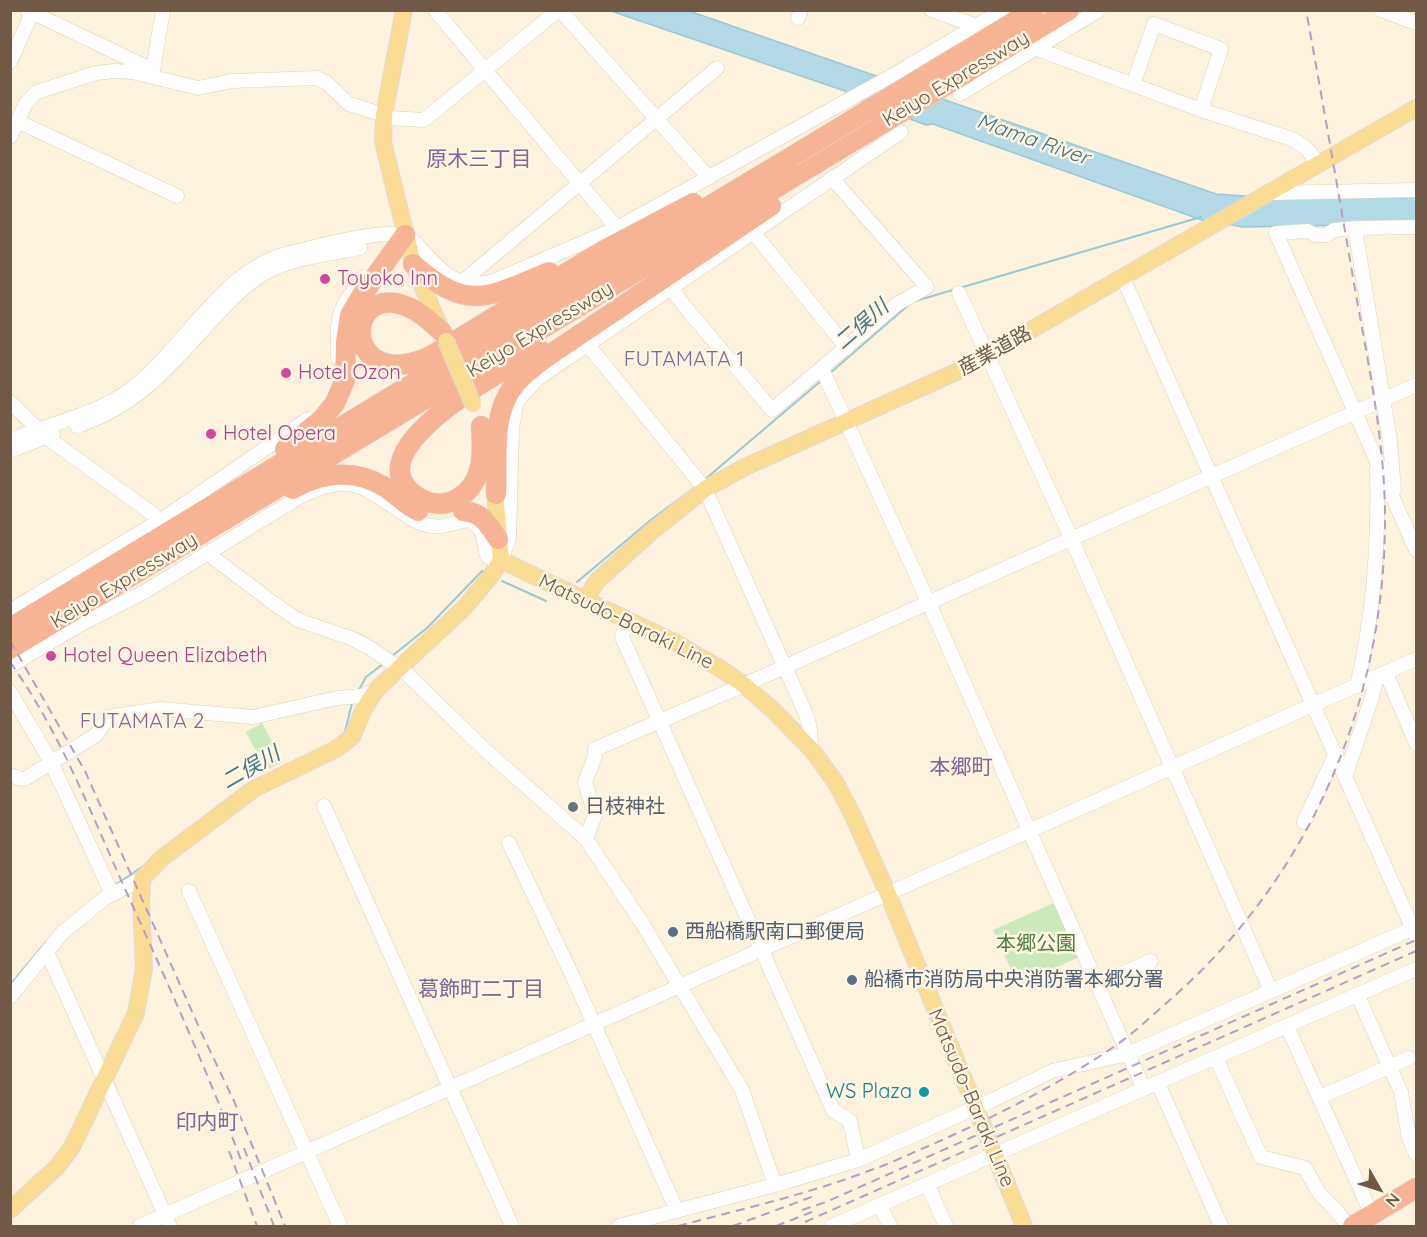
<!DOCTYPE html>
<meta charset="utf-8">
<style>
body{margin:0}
#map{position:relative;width:1427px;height:1237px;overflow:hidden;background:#fcf2de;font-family:Quicksand,sans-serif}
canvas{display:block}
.frame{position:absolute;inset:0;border:12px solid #715947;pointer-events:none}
.north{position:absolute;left:1349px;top:1159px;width:60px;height:60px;-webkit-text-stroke:4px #fff6e4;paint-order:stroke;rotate:129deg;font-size:16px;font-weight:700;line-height:24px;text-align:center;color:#715947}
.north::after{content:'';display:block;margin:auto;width:21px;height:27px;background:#715947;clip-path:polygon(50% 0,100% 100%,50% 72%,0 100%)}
</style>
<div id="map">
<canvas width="1427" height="1237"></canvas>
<div class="frame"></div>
<div class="north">N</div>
</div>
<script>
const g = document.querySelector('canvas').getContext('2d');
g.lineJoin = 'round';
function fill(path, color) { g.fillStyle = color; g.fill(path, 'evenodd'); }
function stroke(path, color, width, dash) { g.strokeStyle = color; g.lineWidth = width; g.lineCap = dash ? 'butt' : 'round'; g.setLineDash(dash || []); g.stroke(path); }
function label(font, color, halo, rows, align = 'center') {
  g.font = font + ' Quicksand,"Noto Sans JP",sans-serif'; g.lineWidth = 5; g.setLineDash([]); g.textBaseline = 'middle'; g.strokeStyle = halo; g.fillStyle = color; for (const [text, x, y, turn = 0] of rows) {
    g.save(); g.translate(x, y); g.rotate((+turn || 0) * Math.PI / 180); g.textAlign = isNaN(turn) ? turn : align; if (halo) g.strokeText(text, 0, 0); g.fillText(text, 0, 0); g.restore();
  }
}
fill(new Path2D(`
 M262,723l21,39 -17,8 -20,-38z
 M1056,902l23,55 -61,28 -25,-55z`), '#cce8bd');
const water = new Path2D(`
 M611,11h78l527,183 70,5 130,-4v29l-173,3 -41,-7 -269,-96 -7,1 -77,-29 -4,-5z`);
fill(water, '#b3dae4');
stroke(water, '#9ac9d6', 1.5);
stroke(new Path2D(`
 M829,374l83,-72 289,-85
 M703,481l119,-101
 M502,581l44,20
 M577,582l75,-63 42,-31
 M392,656l35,-28 55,-57 2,1
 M359,690l7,-13 17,-13
 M345,732l7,-29
 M217,807l29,-22
 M115,885l30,-20
 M10,985l36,-43`), '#9ac9d6', 2);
const minor = new Path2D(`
 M27,10l126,60
 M435,10l182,218
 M931,10l46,16
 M1381,10l35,13
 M798,18l3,-8
 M1037,49l164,61 91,29 14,9 13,16
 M10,62l22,-49
 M152,76l11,-66
 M1133,85l21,-61 67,25 -20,61
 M960,94l139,-84
 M17,121l160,75
 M10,137l16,-34 11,-11 59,-19 18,-2 18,1 66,16 34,-7 85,-3 10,5 22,21 35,11 6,3 34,2 132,-108 5,-1 148,167
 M1270,193l146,-3
 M1416,227l-61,1 -21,2 -7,5h-12l-7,-4 -32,2 140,317
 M1355,228l35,213 4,49
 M753,232l94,116
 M1123,278l293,658
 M462,282l255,-214
 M671,288l15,20 86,102 125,-106 30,-17 -95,-109
 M959,293l112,245 200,453
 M588,345l117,144 100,223 4,12 3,26
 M338,358c-1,-43 -2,-46 26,-81
 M822,369l106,232 200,453
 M10,402l35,34 116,84 147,-101
 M77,426c62,-21 92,-59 135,-106 16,-17 31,-34 51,-46 28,-16 65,-20 97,-26
 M10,440c41,-17 86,-25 121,-51 52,-39 89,-116 152,-134 27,-7 96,-26 120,-20 9,2 15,11 21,17 20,23 38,39 70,29l123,-53 278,-154 108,-64
 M10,451l43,-17
 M207,553l69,52 22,15 55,19 17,9 35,24 79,77 102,90 56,84 100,167 33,95
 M10,611l151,-91
 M626,621l-4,16 211,473 17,11 8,39
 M10,666l71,-42 65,-33 155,-95c44,-20 55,-15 93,11 10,7 21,15 33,18 18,5 30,-5 45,-5l10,12 5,24 10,6 4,-2 8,-22 3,-110 5,-27 20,-22 364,-247
 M1386,673l30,70
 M1357,686c17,-72 22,-144 20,-218
 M10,692l41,70 61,132
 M1346,774l25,-74 6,-23
 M10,775l11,4 5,-1 70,-43 12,-18 52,-8 93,8 84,-19 25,-2 14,-6
 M324,806l188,420
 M1304,822l32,-69
 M586,839l9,-24 -10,-33 10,-25v-8l149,-64 672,-300
 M509,843l64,134 104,234
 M189,891l151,335
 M47,952l123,274
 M1101,983l50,-22
 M1357,994l44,98 8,45 7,17
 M10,997l53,-65 42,-34 37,-19
 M1287,1026l85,189
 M1216,1058l45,99 44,11 14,25 17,17 12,16
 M1131,1060l13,29
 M1158,1083l63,143
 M1320,1097l89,-39
 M927,1184l19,42
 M880,1206l10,20
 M140,1226c425,-190 852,-376 1276,-567
 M619,1226l156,-41 83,-25 137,-61 57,-28 76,-17 288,-127
 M832,1226l584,-257`);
const major = new Path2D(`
 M404,10l-20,105 -1,27 30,122 29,68
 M501,560l175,83 45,26 23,16 28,24 40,41 24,33 17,33 35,78 136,332
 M585,601l11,-19 55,-50 54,-43 40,-22 220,-99 451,-260
 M10,1210l47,-43 15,-20 64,-134 8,-44 -3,-66 1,-24 20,-21 92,-69 82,-40 16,-12 12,-28 12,-19 88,-82 27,-32 10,-16 -7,-79`);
const highway = new Path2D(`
 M959,55l74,-45
 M969,71l100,-61
 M413,264c55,49 75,33 136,8
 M442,332c-13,-12 -28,-26 -47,-29 -52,-8 -48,89 34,54l175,-107 89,-47
 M481,426c1,14 2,27 -1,41 -6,27 -33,46 -59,32 -79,-45 87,-131 118,-150
 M285,449l37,-30 13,-16 10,-23 1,-38 4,-27 12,-20 43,-60
 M293,489c28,-17 62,-20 90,-3 13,8 22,19 35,25
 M496,494c2,-37 -6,-82 21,-112 11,-12 24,-21 37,-30l217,-146
 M463,511c20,2 24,12 35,28
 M10,628l392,-238 389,-233
 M10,649l870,-524
 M1353,1226l63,-38`);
stroke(minor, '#dfceba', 15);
stroke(major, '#e0dad7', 18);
stroke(highway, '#e0dad7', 21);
stroke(minor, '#fff', 14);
stroke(major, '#fbdc95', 16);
stroke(highway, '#f7b494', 20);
stroke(new Path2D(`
 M10,641l75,130 117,263 32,67 51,125
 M10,662c48,67 78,144 111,218 42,93 84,185 120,280
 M244,1148l30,78
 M229,1151l28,75
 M802,1210l24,-8 590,-262
 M805,1222l611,-271
 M678,1226c64,-17 131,-32 193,-56 21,-7 40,-17 60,-25 63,-28 127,-60 184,-99 20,-14 38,-31 56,-47 140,-123 216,-301 214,-487 -1,-75 -17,-149 -30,-223 -16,-93 -32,-186 -49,-279
 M733,1226l84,-31
 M776,1226l36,-14`), '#b59ec3', 2, [9, 6]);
const majorBridge = new Path2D(`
 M446,341l27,63`);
const highwayBridge = new Path2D(`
 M880,125l89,-54
 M791,157l168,-102`);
stroke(majorBridge, '#e0dad7', 18, []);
stroke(highwayBridge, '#e0dad7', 21, []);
stroke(majorBridge, '#fbdc95', 16);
stroke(highwayBridge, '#f7b494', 20);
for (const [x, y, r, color] of [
 [325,279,6,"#d1479c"],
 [286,373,6,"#d1479c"],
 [211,434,6,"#d1479c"],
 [51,656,6,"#d1479c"],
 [573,807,6,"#6b7280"],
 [673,932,6,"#5c6f8a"],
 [852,980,6,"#5c6f8a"],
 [924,1092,6,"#0f9aa8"]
]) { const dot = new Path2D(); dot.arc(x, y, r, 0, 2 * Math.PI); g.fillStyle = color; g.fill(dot); stroke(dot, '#fff6e4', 2); }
label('20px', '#715947', '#fff6e4', [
 ["Keiyo Expressway",956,79,-31],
 ["Keiyo Expressway",540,330,-31],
 ["産業道路",995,351,-29],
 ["Keiyo Expressway",124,581,-31],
 ["Matsudo-Baraki Line",626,622,26],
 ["Matsudo-Baraki Line",971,1098,67]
]);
label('20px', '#b23c85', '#fff6e4', [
 ["Toyoko Inn",337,279],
 ["Hotel Ozon",298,373],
 ["Hotel Opera",223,434],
 ["Hotel Queen Elizabeth",63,656]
], 'left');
label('20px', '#5b616d', '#fff6e4', [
 ["日枝神社",585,807]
], 'left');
label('20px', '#4e5e75', '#fff6e4', [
 ["西船橋駅南口郵便局",685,932],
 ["船橋市消防局中央消防署本郷分署",864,980]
], 'left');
label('20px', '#4f7d41', '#fff6e4', [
 ["本郷公園",1036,944]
]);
label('20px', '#0d838f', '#fff6e4', [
 ["WS Plaza",912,1092]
], 'right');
label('italic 21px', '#417585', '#fff6e4', [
 ["Mama River",1033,140,19],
 ["二俣川",862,325,-41],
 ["二俣川",251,768,-30]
]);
label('21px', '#876295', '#fff6e4', [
 ["原木三丁目",479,160],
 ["FUTAMATA 1",684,360],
 ["FUTAMATA 2",142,722],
 ["本郷町",961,768],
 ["葛飾町二丁目",481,990],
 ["印内町",207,1123]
]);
</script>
